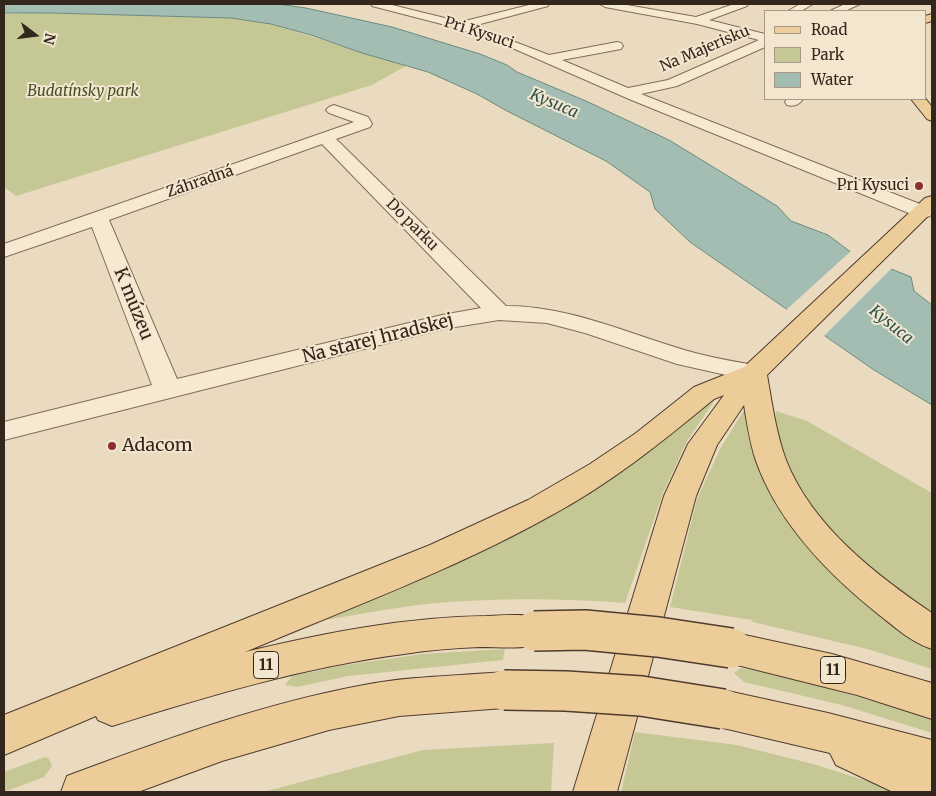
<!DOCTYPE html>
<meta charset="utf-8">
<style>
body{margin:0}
#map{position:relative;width:936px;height:796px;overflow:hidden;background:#eadbc0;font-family:Merriweather,serif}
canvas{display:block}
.frame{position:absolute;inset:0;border:5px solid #33261d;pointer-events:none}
.legend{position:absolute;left:764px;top:10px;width:162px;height:90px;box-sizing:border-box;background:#f2e6cf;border:1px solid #a69988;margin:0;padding:6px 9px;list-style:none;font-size:15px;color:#33261d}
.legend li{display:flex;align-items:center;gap:10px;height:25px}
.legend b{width:25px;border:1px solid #a69988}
.north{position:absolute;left:10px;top:10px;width:50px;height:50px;-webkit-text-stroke:4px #f2e6cf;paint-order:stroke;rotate:105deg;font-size:14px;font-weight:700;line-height:20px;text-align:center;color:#33261d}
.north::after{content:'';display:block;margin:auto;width:18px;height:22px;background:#33261d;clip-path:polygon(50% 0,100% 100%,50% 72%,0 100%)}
</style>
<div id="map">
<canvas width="936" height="796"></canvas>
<div class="frame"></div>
<ul class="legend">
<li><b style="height:6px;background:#eccd99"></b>Road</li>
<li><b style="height:14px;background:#c5c795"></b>Park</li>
<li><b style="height:14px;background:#a3bdb3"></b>Water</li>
</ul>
<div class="north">N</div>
</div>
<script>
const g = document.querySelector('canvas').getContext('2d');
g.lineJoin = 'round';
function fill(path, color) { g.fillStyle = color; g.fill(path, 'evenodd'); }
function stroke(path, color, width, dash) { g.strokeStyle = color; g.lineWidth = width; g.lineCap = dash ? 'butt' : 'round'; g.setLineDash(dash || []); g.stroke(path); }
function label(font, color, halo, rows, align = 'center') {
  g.font = font + ' Merriweather,serif'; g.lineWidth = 4; g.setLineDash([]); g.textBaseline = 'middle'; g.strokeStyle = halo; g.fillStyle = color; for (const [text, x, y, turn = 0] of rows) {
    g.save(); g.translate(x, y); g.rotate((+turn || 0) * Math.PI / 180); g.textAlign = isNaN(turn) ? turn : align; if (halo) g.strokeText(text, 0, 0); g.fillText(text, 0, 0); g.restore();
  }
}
fill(new Path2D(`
 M53,13l178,5 40,6 135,42 -34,19 -356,111 -12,-9v-173z
 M709,398h7l-29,43 -24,52 -38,110c-67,-5 -133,-5 -199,1 -43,5 -86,14 -129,21l150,-63z
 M746,407l2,22 151,194 33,23v23l-65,-20 -114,-27 -1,-2 -82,-13 27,-108 23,-50z
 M776,411l31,10 125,72v125c-54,-40 -109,-83 -141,-145 -6,-12 -13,-25 -15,-39 -1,-7 0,-15 0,-23z
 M505,649l-2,11 -155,16 -51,11 -12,-2 7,-9 53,-11 78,-11z
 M741,668l47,9 133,38 11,4v14l-90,-28 -98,-23 -10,-9z
 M635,732l102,13 76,19 89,28h-281z
 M554,743l-3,49h-288l160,-42z
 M45,757l4,2 3,7 -8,11 -40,15v-20z`), '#c5c795');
const water = new Path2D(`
 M4,4h274l28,4 86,19 88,27 27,11 10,7 69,29 83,39 108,66 14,15 37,14 24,18 59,24 3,14 18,14v100l-58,-35 -184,-128 -35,-33 -5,-17 -44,-31 -99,-50 -30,-17 -49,-22 -66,-19 -51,-18 -40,-11 -40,-6 -178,-5h-49z`);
fill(water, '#a3bdb3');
stroke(water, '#6b8a80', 1);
fill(new Path2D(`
 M852,250l41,17 -70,70 -38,-26z`), '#eadbc0');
const minor = new Path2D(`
 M371,4h17l73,18 72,-18h16l-1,2 -75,20 76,29 68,-13 4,1 2,3 -2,3 -59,11 66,28 40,-8 91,-40 -62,-16 -92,-17 -5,-3h21l75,13 38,-13h14l-1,2 -38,14 56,14v13l-88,39 -36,8 289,114 2,5 -2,3 -7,2 -7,-2 -287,-117 -112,-49 -60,-22 -85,-22z
 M800,4h13l-12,7h-13z
 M845,4h15l-15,7h-15z
 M787,99h16c-4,6 -9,8 -16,6l-2,-3z
 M334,105l34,12 4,7 -2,3 -34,12 170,167c67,0 126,30 189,47 22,6 45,9 67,14l4,6 -4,6 -9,2 -76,-17 -92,-31 -38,-10 -48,-3 -56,9 -439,111v-18l148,-37 -60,-158 -88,30v-13l350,-122 -25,-9 -3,-3 3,-3zM322,144l159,164 -39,7 -265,64 -68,-159z`);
const major = new Path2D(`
 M932,14v7l-7,2v-7z
 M925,98l7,9v14l-5,-2 -16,-20z
 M932,196v16l-165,163c5,28 9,58 19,85 26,66 90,115 146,153v36c-20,-6 -37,-22 -54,-35 -50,-40 -100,-91 -122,-153 -6,-18 -9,-37 -12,-56l-27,40 -21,51 -79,296h-44l91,-296 24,-52 36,-49 -10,4c-52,43 -104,85 -164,117 -97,54 -203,93 -305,136 79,-19 160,-35 242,-36 20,-1 41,-3 60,4l6,11 -6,11c-21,8 -45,5 -67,5 -26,1 -51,3 -76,7 -100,13 -196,42 -292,72l-14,-6 -2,-4 -92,39v-40l426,-170 98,-45 62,-36 46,-31 58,-46 50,-20 181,-169z
 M731,632l101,22 100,29v36l-75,-24 -140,-35 -5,-12 5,-12z
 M504,672l14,5 6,13 -6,13 -14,5 -105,8 -70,14 -107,31 -84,31h-77l6,-16 16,-6c92,-34 184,-67 281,-85 46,-9 93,-9 140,-13z
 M723,690l105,23 104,27v52h-39l-57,-27 -6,-12 -107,-25 -14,-6 -6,-13 6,-13z`);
stroke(minor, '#826c59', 2);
stroke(major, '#503b2e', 2);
fill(minor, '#f6e9d2');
fill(major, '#eccd99');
const majorBridge = new Path2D(`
 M534,631l51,-1 73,7 73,11
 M504,690l62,1 75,5 82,13`);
stroke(majorBridge, '#503b2e', 42, []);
stroke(majorBridge, '#eccd99', 39);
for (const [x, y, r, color] of [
 [919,186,5,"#8d2e35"],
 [112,446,5,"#8d2e35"]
]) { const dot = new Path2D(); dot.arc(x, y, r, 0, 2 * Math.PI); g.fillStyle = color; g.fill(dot); stroke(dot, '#f2e6cf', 2); }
label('15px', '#33261d', '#f2e6cf', [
 ["Pri Kysuci",479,33,18],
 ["Na Majerisku",705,49,-23],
 ["Záhradná",200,182,-19],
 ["Do parku",412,225,45]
]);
label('italic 15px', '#464e25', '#f2e6cf', [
 ["Budatínsky park",83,92]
]);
label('15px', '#33261d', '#f2e6cf', [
 ["Pri Kysuci",909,186]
], 'right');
label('italic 16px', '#2d524d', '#f2e6cf', [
 ["Kysuca",554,104,23],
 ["Kysuca",891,325,39]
]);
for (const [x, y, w] of [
 [266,665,25],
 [833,670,25]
]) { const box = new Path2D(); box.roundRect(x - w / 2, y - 13.5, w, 27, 4); g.fillStyle = '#f2e6cf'; g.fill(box); stroke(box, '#33261d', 1); }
label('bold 16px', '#33261d', null, [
 ["11",266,665],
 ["11",833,670]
]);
label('18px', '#33261d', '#f2e6cf', [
 ["K múzeu",133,304,68],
 ["Na starej hradskej",378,339,-14]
]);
label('18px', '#33261d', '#f2e6cf', [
 ["Adacom",122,446]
], 'left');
</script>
